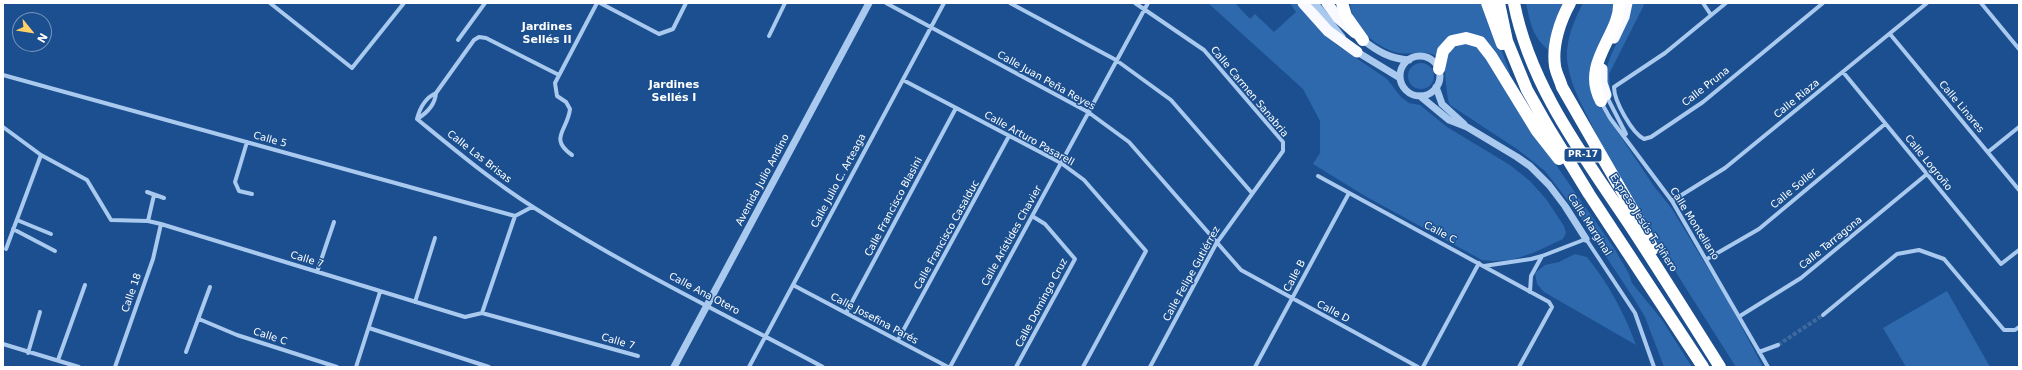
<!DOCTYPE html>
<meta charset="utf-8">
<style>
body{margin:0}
#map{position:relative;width:2022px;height:370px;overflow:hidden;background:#1b4f8f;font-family:"DejaVu Sans",sans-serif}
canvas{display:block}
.frame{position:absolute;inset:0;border:4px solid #fff;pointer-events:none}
.north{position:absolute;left:12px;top:12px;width:40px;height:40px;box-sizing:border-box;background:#1b4f8f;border:1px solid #7695bc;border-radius:50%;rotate:120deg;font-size:11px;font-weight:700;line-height:16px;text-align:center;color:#fff}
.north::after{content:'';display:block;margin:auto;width:14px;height:18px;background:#ffd166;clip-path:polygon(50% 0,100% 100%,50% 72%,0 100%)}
</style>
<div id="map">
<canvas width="2022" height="370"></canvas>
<div class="frame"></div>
<div class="north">N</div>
</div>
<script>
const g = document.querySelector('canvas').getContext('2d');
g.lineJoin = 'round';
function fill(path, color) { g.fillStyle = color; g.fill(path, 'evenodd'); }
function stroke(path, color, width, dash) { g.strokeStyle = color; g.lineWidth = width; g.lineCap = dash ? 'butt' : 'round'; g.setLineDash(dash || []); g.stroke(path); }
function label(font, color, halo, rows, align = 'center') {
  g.font = font + ' "DejaVu Sans",sans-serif'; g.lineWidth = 3; g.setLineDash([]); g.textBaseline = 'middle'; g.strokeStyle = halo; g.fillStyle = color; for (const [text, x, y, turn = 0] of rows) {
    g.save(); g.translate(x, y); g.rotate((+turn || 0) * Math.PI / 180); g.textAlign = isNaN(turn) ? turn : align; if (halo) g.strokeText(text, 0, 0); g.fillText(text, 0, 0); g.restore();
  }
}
fill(new Path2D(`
 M1208,3h27l15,16 5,-5 19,18 22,-20 -6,-9h9l25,30 13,12 50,34 14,18 8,6 11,2 27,22 63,38 20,16 16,18 18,27 2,7 -3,6 -30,14 -22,7 -18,1 -11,-1 -117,-64 -52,-32 7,-11v-32l-17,-32z
 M1350,3h134l26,70 -1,2 -31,-37 -41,13 -1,5c-13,-7 -24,-1 -37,-3 -23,-5 -47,-26 -49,-50z
 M1526,3h38l-11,24 -3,24c-17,-12 -20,-29 -24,-48z
 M1583,3h34l-14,41 -4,60 54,81 19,24 57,94 34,64h-27c-48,-76 -98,-151 -139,-231 -10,-22 -25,-45 -29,-70 -4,-23 5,-43 15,-63z
 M1631,3h14l-36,71 2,25c-15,-28 5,-49 14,-75 3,-7 4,-14 6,-21z
 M1464,44l11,2 7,7 44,69 88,126 15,26 3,9 30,37 30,47h-28l-19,-50 -9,-15 -58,-88 -33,-43 -28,-22 -67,-44c-3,-7 -3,-13 -4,-21 -1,-19 -6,-34 18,-40z
 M1408 76a13 13 0 1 1 26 0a13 13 0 1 1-26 0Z
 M1575,254l12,3c21,26 38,57 49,88l-92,-53 -7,-8 -2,-11 10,-8 14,-3z
 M1947,291l43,76h-84l-23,-39z`), '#2e69ad');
stroke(new Path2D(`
 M1778,345l45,-30`), '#3d69a0', 4, [4, 2]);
stroke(new Path2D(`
 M270,3l82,65 52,-65
 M600,3l59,31 14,-5 13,-26
 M886,3l202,109 41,30 112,128 177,97
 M1010,3l106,57 55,40 81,93
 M1135,3l69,47 79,92v9l-67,93 -66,123
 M1703,3l8,12
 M1726,3l-61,50 -51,34c0,14 18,46 30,52l7,-2 52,-35 120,-99
 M1981,3l38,46
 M1890,34l129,156
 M769,36l16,-33
 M458,40l27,-37
 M1843,72l158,192 18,-14
 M3,75l512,141 17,-9
 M903,80l158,83 23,17 62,71 -63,116
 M1606,95l20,39
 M1601,102l9,16 62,83 96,166
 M417,119c38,31 75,62 116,88 93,60 193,108 290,160
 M417,119c3,-12 8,-21 19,-26l38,-53 5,-3 7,1 73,37
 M417,119c10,-6 18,-14 19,-26
 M3,127l38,28 46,25 24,40 37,1 13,3 304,93 17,-4 156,43
 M247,142l-12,40 4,9 13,3
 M1988,152l31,-25
 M572,155c-24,-17 -4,-25 -2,-46l-4,-7 -9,-6 -2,-13 42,-80
 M1318,176l231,126 3,5 -33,60
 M147,192l17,6
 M1672,201l53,-33 202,-165
 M17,220l34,14
 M148,221l6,-26
 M13,229l42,22
 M6,249l35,-94
 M1707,259l52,-30 126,-105
 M1484,266l47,-7 11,-3
 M317,272l17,-50
 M793,285l155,82
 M1530,292l1,-16 11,-20 44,-17 49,74 19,54
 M415,302l20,-64
 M482,313l33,-97
 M846,313l110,-205
 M1823,315l74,-61 22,-4 25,9 60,71h11l4,-3
 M1740,316l61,-38 126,-104
 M199,319l38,16 100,32
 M369,328l120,39
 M898,340l111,-204
 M3,344l76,23
 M186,352l24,-65
 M1759,352l19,-7
 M28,353l12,-41
 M58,360l27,-75
 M115,367l38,-108 8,-35
 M356,367l24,-75
 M749,367l195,-364
 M950,367l198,-364
 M1016,367l59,-108 -30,-35 -13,-8
 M1255,367l94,-174
 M1423,367l56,-104`), '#a9c9ee', 4);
stroke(new Path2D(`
 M1315,3l27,34
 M1363,40c14,11 27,19 46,20
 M1354,50l46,28
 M1400 76a20 20 0 1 1 40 0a20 20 0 1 1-40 0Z
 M1436,87l6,17 22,20
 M1420,96l29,24 18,7 50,30 13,9 19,19 16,21 21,33
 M674,367l195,-364`), '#a9c9ee', 7);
stroke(new Path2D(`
 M1303,3l25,28 29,21
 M1327,3l11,15 17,15
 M1614,38l10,-21 3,-14
 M1602,69v14l4,12`), '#f8faff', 11);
stroke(new Path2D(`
 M1342,3l4,13 17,24
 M1487,3l15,41
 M1499,3l8,38 20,49 21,37 41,67 114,173
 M1514,3c16,83 69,152 115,221 31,47 61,95 91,143
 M1570,3c-10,18 -18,42 -15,63 1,7 5,14 7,21l77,134 14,28
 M1439,69l4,-18 9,-10 14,-3 14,4 11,14 46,75 22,28
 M1601,101c-21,-38 20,-67 18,-98`), '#fff', 12);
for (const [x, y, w] of [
 [1583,155,38]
]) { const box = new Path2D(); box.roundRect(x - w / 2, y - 7, w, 14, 3); g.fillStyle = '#1b4f8f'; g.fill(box); stroke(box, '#fff', 1); }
label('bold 9px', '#fff', null, [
 ["PR-17",1583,155]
]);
label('10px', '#fff', '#1b4f8f', [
 ["Calle Juan Peña Reyes",1046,81,29],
 ["Calle Pruna",1706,87,-38],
 ["Calle Carmen Sanabria",1249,92,50],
 ["Calle Riaza",1797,99,-39],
 ["Calle Linares",1961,107,50],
 ["Calle Arturo Pasarell",1029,139,29],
 ["Calle 5",270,140,15],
 ["Calle Las Brisas",479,157,38],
 ["Calle Logroño",1928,163,51],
 ["Avenida Julio Andino",763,180,-62],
 ["Calle Julio C. Arteaga",839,181,-62],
 ["Calle Soller",1794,189,-40],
 ["Calle Francisco Blasini",894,207,-62],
 ["Expreso Jesús T. Piñero",1643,223,57],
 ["Calle Montellano",1694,224,58],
 ["Calle Marginal",1589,225,57],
 ["Calle C",1440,233,28],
 ["Calle Francisco Casalduc",947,235,-61],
 ["Calle Arístides Chavier",1012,236,-61],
 ["Calle Tarragona",1831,243,-39],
 ["Calle 7",307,260,17],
 ["Calle Felipe Gutiérrez",1192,274,-61],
 ["Calle B",1295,276,-62],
 ["Calle 18",132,293,-71],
 ["Calle Ana Otero",704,294,28],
 ["Calle Domingo Cruz",1042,303,-62],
 ["Calle D",1333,312,28],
 ["Calle Josefina Parés",874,319,28],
 ["Calle C",270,337,18],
 ["Calle 7",618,342,16]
]);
label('bold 11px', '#fff', '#1b4f8f', [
 ["Jardines",547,27],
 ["Sellés II",547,40],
 ["Jardines",674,85],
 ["Sellés I",674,98]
]);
</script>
